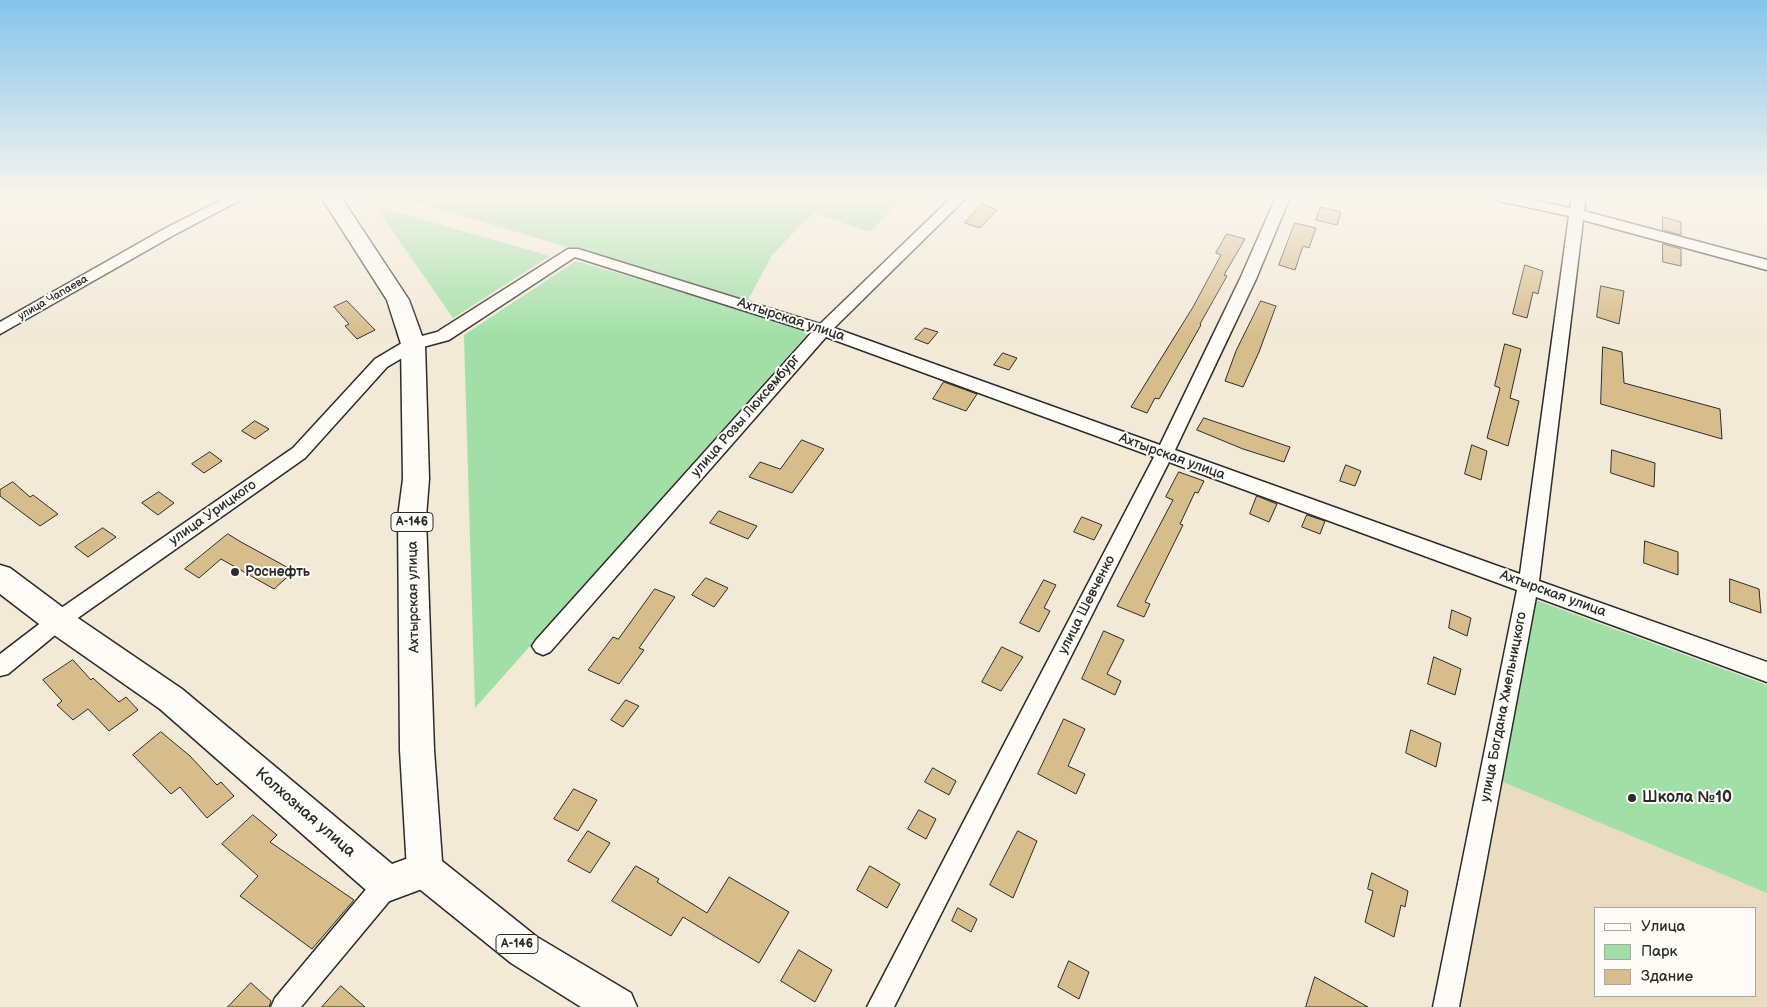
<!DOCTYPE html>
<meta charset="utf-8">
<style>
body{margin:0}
#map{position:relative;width:1767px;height:1007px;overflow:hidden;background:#f2e9d7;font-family:"Balsamiq Sans",sans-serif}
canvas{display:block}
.legend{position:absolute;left:1594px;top:907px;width:162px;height:90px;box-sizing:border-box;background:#fdfcf7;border:1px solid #a9a8a5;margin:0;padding:6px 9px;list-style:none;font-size:15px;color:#2b2b2b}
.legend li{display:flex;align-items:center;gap:10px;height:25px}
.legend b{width:25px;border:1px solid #a9a8a5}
</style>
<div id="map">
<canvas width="1767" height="1007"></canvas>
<ul class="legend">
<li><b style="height:6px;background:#fdfcf7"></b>Улица</li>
<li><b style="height:14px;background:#a1dfa6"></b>Парк</li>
<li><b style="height:14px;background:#d7bc8c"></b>Здание</li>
</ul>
</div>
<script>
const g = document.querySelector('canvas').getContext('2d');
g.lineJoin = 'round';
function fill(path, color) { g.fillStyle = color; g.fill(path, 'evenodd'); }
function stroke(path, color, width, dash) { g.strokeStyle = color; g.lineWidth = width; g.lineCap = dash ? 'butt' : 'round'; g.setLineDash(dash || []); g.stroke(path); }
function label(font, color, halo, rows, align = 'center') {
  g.font = font + ' "Balsamiq Sans",sans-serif'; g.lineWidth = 4; g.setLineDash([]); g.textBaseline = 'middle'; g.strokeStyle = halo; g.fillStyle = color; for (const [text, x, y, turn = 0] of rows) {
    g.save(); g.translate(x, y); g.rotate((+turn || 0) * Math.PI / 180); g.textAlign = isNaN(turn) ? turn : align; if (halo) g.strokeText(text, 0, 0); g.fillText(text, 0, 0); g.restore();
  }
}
fill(new Path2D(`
 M1533,601l234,86v320h-307zM1596,908h160v88h-160z`), '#eadcc0');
fill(new Path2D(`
 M397,197h507l-34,35 -57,-19 -41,42 -24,45z
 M375,206l175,50 -97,62z
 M576,261l235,69 -336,378 -11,-373z
 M1533,599l234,86v208l-266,-112z`), '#a1dfa6');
const building = new Path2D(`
 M982,204l15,6 -17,18 -15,-5z
 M1321,207l20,5 -4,13 -21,-5z
 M1663,217l18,5v13l-18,-5z
 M1295,223l21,5 -7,20 -6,-2 -8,24 -16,-5z
 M1227,234l18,5 -21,36 3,1 -27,48 1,1 -42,74 -4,-1 -8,15 -16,-6 62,-100 28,-52 -5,-2z
 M1663,244l18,5v17l-18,-4z
 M1525,265l18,6 -5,23 -5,-2 -6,26 -14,-4z
 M1601,286l23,5 -5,33 -22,-7z
 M347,301l28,29 -18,9 -12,-13 4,-2 -15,-17z
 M1261,301l15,5 -17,46 -16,35 -18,-6 11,-30z
 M925,328l13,4 -10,12 -13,-5z
 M1505,344l16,5 -11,49 9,3 -11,45 -21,-8 13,-50 -5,-2z
 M1603,347l19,5 2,31 96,26 2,30 -121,-35z
 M1003,353l14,5 -8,12 -15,-5z
 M944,382l33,12 -11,17 -33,-12z
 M1204,418l86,29 -6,15 -41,-13 -46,-19z
 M255,421l14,8 -14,10 -13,-8z
 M802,440l22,9 -32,44 -43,-16 11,-15 20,7z
 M1472,445l15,6 -6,29 -16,-6z
 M1612,450l43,13 -1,24 -43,-14z
 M210,452l12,9 -18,12 -12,-9z
 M1346,465l15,6 -6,15 -15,-5z
 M1179,472l25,9 -6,12 -3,-1 -15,32 3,1 -38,77 5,2 -6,13 -27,-11 56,-106 -7,-3z
 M13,482l17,15 3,-2 25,19 -18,12 -40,-30v-6z
 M159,492l15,11 -16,12 -16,-12z
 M1257,496l20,8 -8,18 -19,-8z
 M719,511l25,10 13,5 -9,13 -38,-16z
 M1307,515l18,6 -5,13 -18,-7z
 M1082,517l20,8 -8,15 -20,-8z
 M103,528l13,9 -28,20 -13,-10z
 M228,534l13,8 53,29 -20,18 -53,-30 -22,19 -14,-9z
 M1645,541l33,11v23l-34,-12z
 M706,578l22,10 -14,19 -22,-12z
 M1730,579l29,10 2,24 -31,-11z
 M1044,580l12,5 -12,23 6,3 -11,21 -19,-9z
 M655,589l20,8 -36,51 5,2 -25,34 -31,-14 25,-33 5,2z
 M1452,610l19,8 -4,18 -18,-8z
 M1104,631l20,9 -17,34 14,7 -6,14 -33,-16z
 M1002,647l21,10 -22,34 -19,-9z
 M1434,657l27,12 -6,26 -27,-11z
 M73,660l18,20 2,-2 26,24 7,-5 12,13 -29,21 -21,-22 -15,11 -16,-15 5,-4 -19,-21z
 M626,700l13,6 -16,21 -12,-7z
 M1064,719l21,10 -17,37 17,8 -9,20 -38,-20z
 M1411,730l30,13 -5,24 -30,-14z
 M161,732l29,24 27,29 4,-3 13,14 -27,22 -27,-31 -9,7 -38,-39z
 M933,768l23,13 -7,14 -24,-13z
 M574,789l23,11 -19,31 -24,-12z
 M919,810l17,9 -10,20 -18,-10z
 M253,815l24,20 -7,7 84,58 -42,49 -72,-53 18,-20 -36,-32z
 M588,831l22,12 -20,30 -22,-12z
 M1018,831l19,10 -24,57 -23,-13z
 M636,866l23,13 -2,3 50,31 22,-36 60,35 -30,51 -76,-46 -12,19 -59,-35z
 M870,866l30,18 -13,24 -30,-18z
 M1372,873l36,18 -3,16 -4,-2 -7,32 -29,-15 8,-31 -5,-2z
 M958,908l19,11 -6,13 -19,-11z
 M799,950l33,20 -17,32 -34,-21z
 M1069,961l20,11 -10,27 -21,-12z
 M1315,977l53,30h-62z
 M251,983l20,18 -2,6h-41z
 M341,986l24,21h-43z`);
fill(building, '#d7bc8c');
stroke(building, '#2b2b2b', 1);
const street = new Path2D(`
 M227,197h19l-72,38 -174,99v-12l164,-93z
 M952,197h15l-133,131 326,117 80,-166 36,-82h14l-34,82 -81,171 345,124 49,-358 -70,-15 -7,-4h28l50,11 2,-11h14l-2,14 183,49v10l-184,-50 -44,361 228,81v20l-231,-85 -77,410h-26l84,-417 -348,-128 -275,545h-27l287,-550 -328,-120 -276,315 -7,3 -7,-3 -4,-6 4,-6 276,-308 -237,-75 -126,83 -30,8 -32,19 -82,91 -240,169 -57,47 -8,2v-22l51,-39 242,-167 82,-89 32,-19 30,-8 131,-83h10l242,75z
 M387,872l9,3 3,9 -3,9 -95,114h-30l4,-9 103,-123z`);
const secondary = new Path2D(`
 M0,565l10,3 59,44 113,77 210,175 33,-12 13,5 5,13 -5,13 -51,19 -13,-5 -214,-188 -113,-79 -47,-36z`);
const highway = new Path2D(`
 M321,197h20l68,103 16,44 4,135 -3,38 8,233 8,111 95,76 94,56 6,14h-56l-70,-44 -99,-80 -5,-13 -7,-120 -2,-233 5,-38 -2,-135 -14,-44z`);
stroke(street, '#2b2b2b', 3);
stroke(secondary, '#2b2b2b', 3);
stroke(highway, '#2b2b2b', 3);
fill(street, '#fdfcf7');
fill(secondary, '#fdfcf7');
fill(highway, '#fdfcf7');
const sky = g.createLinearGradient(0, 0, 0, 338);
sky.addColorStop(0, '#85c4eb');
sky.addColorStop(0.58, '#f9f5ed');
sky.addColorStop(1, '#f9f5ed00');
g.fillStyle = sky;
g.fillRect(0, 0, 1767, 338);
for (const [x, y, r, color] of [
 [235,572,5,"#2b2b2b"],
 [1632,798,5,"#2b2b2b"]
]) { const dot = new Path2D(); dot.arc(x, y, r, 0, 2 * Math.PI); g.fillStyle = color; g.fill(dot); stroke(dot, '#fdfcf7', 2); }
label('11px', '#2b2b2b', '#fdfcf7', [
 ["улица Чапаева",53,298,-30]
]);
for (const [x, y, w] of [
 [412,522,42],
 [517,944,42]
]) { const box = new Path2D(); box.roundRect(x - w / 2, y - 9.5, w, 19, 4); g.fillStyle = '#fdfcf7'; g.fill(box); stroke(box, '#2b2b2b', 1); }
label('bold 12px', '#2b2b2b', null, [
 ["А-146",412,522],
 ["А-146",517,944]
]);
label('14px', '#2b2b2b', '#fdfcf7', [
 ["Ахтырская улица",791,320,18],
 ["улица Розы Люксембург",746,416,-49],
 ["Ахтырская улица",1172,457,20],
 ["улица Урицкого",213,513,-35],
 ["Ахтырская улица",1553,594,20],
 ["Ахтырская улица",414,597,-91],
 ["улица Шевченко",1087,605,-63],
 ["улица Богдана Хмельницкого",1504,707,-79]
]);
label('bold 14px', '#2b2b2b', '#fdfcf7', [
 ["Роснефть",245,572]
], 'left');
label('bold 16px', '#2b2b2b', '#fdfcf7', [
 ["Школа №10",1642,798]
], 'left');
label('16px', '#2b2b2b', '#fdfcf7', [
 ["Колхозная улица",305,813,41]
]);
</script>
